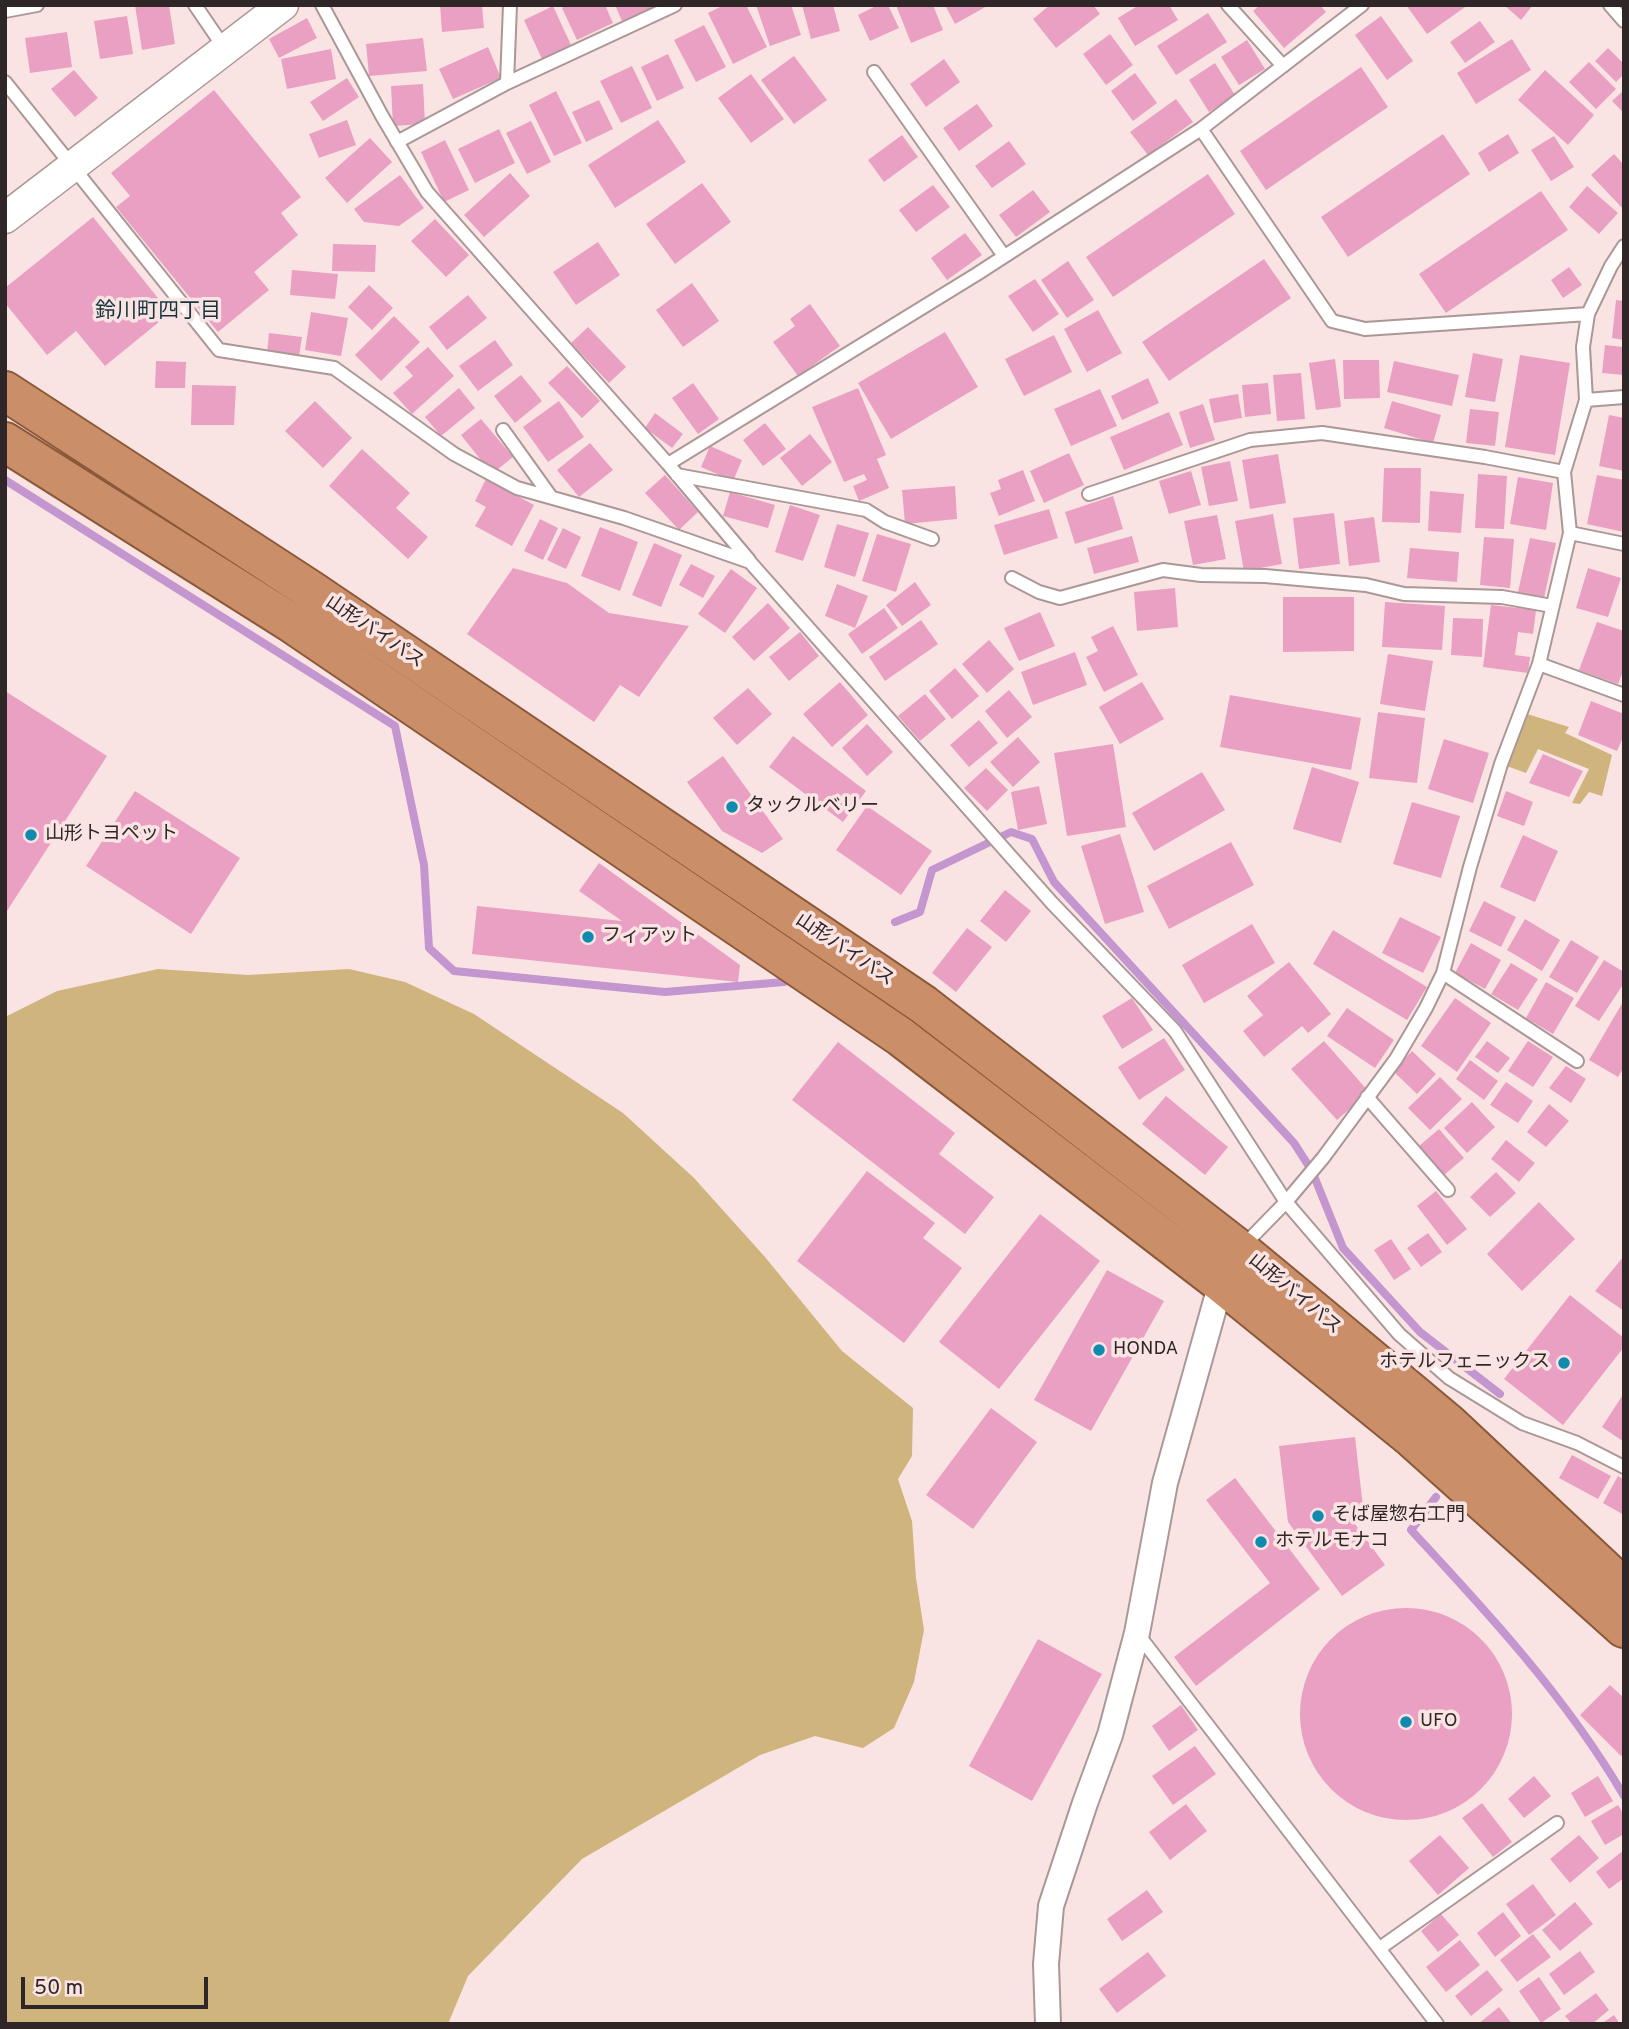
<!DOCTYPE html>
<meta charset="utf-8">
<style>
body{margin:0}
#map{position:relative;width:1629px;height:2029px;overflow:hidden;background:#fae4e3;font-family:Overpass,sans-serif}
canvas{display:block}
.frame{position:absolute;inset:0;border:7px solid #2f2727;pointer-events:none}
.scale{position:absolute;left:21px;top:1977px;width:187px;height:32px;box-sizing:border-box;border:4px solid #2f2727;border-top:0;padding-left:9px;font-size:21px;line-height:24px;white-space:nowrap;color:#2f2727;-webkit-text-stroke:5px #fae4e3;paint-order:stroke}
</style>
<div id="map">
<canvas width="1629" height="2029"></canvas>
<div class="frame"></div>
<div class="scale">50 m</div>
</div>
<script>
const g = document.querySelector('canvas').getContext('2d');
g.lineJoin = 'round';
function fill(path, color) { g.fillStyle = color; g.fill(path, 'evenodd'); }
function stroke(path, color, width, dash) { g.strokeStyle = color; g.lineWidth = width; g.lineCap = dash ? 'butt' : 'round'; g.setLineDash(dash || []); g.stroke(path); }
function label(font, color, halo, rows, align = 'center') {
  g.font = font + ' Overpass,"Noto Sans JP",sans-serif'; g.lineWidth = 7; g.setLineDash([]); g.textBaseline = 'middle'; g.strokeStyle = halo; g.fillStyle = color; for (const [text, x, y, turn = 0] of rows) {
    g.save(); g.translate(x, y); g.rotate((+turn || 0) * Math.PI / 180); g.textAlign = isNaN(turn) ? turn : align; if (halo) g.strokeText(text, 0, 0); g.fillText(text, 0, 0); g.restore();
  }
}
fill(new Path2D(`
 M1521,712l48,15 -4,6 47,22 -10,41 -13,-4 -9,12 -8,-1 17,-34 -51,-20 -12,24 -25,-9z
 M158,969l90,6 101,-6 56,13 69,32 149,99 71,65 71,79 77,94 71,57 -1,48 -14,23 14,42 4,57 8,52 -10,52 -20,46 -31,20 -48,-12 -55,19 -178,104 -114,117 -20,48h-443v-1007l52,-26z`), '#cfb47e');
stroke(new Path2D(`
 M5,480l390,246 29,139 5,83 25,23 211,21 119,-10
 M895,922l25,-10 12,-42 79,-38 21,7 22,43 240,261 18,28 31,77 77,84 80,62
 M1436,1497l-25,33c77,83 155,167 213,266`), '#c396d0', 8);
fill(new Path2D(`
 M135,5h34l6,39 -33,6z
 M440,5h42l2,23 -42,4z
 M567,5h38l8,18 -36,17 -15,-32z
 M615,5h43l-36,16z
 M724,5h22l21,42 -34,17 -25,-51z
 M756,5h35l10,30 -31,11z
 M802,5h31l7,26 -29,8z
 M878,5h10l11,23 -29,13 -12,-26z
 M896,5h37l10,25 -32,13z
 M945,5h44l-34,19z
 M1050,5h43l7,9 -44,34 -23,-29z
 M1139,5h30l9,15 -43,26 -17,-28z
 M1260,5h60l6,7 -42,36 -31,-37z
 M1406,5h62l-41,29z
 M1504,5h29l-12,15z
 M553,6l18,39 -29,14 -18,-39z
 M1208,13l19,29 -51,33 -19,-29z
 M127,16l6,38 -33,5 -6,-38z
 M1381,16l32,45 -26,19 -32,-45z
 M307,18l10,20 -38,20 -10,-19z
 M1480,21l15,21 -30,21 -15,-21z
 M704,25l22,42 -30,15 -22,-42z
 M67,32l5,35 -42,6 -5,-35z
 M1110,34l23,31 -27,20 -23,-31z
 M423,38l4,33 -58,5 -3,-32z
 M1512,39l19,31 -55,34 -19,-31z
 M1247,40l18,29 -26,16 -18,-28z
 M488,47l13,31 -48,21 -14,-30z
 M1608,48l16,16v10l-8,8 -21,-21z
 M331,49l5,30 -49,10 -6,-30z
 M668,54l16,34 -27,13 -16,-34z
 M794,56l33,44 -33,24 -33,-44z
 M944,59l16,23 -34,25 -16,-23z
 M1589,62l27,27 -20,20 -27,-27z
 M1215,63l20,32 -26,17 -20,-32z
 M632,66l20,42 -31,15 -21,-42z
 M1361,67l27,40 -122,83 -26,-39z
 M74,70l24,28 -23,19 -24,-28z
 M1545,70l49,45 -26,30 -50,-45z
 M1135,73l22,30 -24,18 -22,-30z
 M751,74l33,45 -33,24 -33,-45z
 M347,78l12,19 -36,24 -13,-19z
 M423,84l2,40 -32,2 -2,-40z
 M214,90l87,107 -20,16 17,22 -44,37 15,18 -51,42 -102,-125 14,-11 -19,-23z
 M1624,90v23l-12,-12z
 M556,91l26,52 -28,13 -25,-51z
 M1176,99l17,23 -45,33 -18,-23z
 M599,100l14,29 -27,13 -14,-30z
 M977,104l16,22 -34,25 -16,-23z
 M347,120l9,25 -37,13 -10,-24z
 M658,120l28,42 -71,46 -27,-43z
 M531,121l20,41 -24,12 -21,-41z
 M499,129l16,34 -40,20 -17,-34z
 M1443,134l27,40 -122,83 -27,-40z
 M1508,134l11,19 -30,19 -11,-19z
 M902,135l16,22 -34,25 -16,-22z
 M1554,136l20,31 -23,14 -20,-31z
 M370,138l22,24 -45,41 -22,-25z
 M445,140l24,50 -25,12 -23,-50z
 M1009,141l17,23 -34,24 -17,-22z
 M1614,154l10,11v45l-33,-35z
 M510,173l20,23 -46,41 -20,-22z
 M1208,174l27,40 -122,83 -27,-40z
 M400,175l24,33 -25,18 -35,-4 -10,-13z
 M702,183l29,39 -56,42 -29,-40z
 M933,185l17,22 -34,25 -17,-22z
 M1587,186l31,27 -19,21 -30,-27z
 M1033,190l17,22 -34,25 -17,-22z
 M1541,191l27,39 -122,83 -27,-39z
 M93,217l77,96 -65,53 -29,-35 -29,24 -42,-52v-15z
 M435,219l34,36 -23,22 -35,-36z
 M965,233l17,22 -35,25 -16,-22z
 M598,242l22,33 -44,30 -23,-33z
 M333,244l43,1 -1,27 -43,-1z
 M1264,259l27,39 -122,83 -27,-39z
 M1068,261l26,39 -27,18 -26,-38z
 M1569,267l13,18 -19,13 -12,-18z
 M292,270l46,4 -3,25 -45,-4z
 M1035,279l24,35 -26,18 -25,-36z
 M692,283l27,38 -36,26 -27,-37z
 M369,285l24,23 -21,22 -24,-23z
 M468,295l19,23 -40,32 -18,-23z
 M1616,300l8,1v39l-12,-2z
 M810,304l30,42 -42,30 -25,-34 22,-16 -5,-7z
 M1098,310l24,43 -35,19 -23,-43z
 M311,312l37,6 -7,38 -36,-6z
 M394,316l26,26 -39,39 -26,-26z
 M588,327l38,40 -17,16 -38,-40z
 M945,332l33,55 -87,52 -33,-56z
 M269,333l33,4 -3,19 -32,-3z
 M1054,335l18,37 -48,24 -19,-37z
 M495,340l18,25 -35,26 -19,-25z
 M1605,345l19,2v28l-22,-2z
 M428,347l26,29 -42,38 -19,-21 20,-17 -8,-9z
 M1473,353l30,6 -8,43 -30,-5z
 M1520,355l50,8 -15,92 -50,-8z
 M1335,359l6,48 -25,3 -7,-47z
 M1343,360h36l1,38 -36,1z
 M156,361l30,1 -1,26h-30z
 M1394,361l65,14 -7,31 -65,-14z
 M567,366l33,35 -18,17 -34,-35z
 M1301,373l4,46 -28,2 -4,-46z
 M521,375l21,26 -27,22 -21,-27z
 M1148,378l11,25 -37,17 -11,-24z
 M693,383l26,36 -21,15 -26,-36z
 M1268,383l3,31 -26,3 -3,-32z
 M192,385l44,1 -2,39h-43z
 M459,388l16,20 -34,28 -16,-19z
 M858,388l28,67 -9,4 12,29 -30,13 -6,-15 14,-6 -3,-6 -20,8 -32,-75z
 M1100,389l17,37 -46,20 -17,-37z
 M1238,394l4,24 -28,5 -5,-24z
 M315,401l37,37 -29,30 -38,-37z
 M559,401l25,36 -36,25 -25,-35z
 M1392,401l49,14 -8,28 -49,-15z
 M1203,404l12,36 -25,8 -11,-36z
 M1470,409l29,3 -4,34 -29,-3z
 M1169,412l14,33 -59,25 -14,-33z
 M655,413l28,21 -11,14 -27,-20z
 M1609,415l15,3v53l-25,-5z
 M481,419l32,38 -21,17 -31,-39z
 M765,423l21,26 -23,17 -20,-26z
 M810,434l22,28 -30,24 -22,-28z
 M590,443l23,27 -34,27 -22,-27z
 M710,446l32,14 -9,21 -32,-14z
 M362,449l48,44 -14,15 32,29 -20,22 -79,-73z
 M1069,453l15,32 -40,18 -14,-32z
 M1278,454l8,49 -36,6 -8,-49z
 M1230,461l8,40 -29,5 -8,-39z
 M1384,468h37l-1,55 -38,-1z
 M1023,470l12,31 -36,15 -9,-23 11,-4 -3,-9z
 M1191,471l10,34 -32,9 -10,-33z
 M1478,474l29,2 -3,53 -29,-1z
 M665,475l33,37 -19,18 -34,-37z
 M1597,475l27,5v52l-37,-8z
 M1518,477l35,6 -7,47 -36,-6z
 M486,479l48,26 -22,41 -37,-20 11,-19 -11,-6z
 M955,486l2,33 -52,5 -3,-34z
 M1430,491l34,3 -3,39 -33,-2z
 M730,492l45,13 -7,23 -45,-12z
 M1113,496l10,33 -48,15 -10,-32z
 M790,505l30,10 -17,46 -28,-9z
 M1049,509l9,29 -54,17 -10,-30z
 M1334,513l6,51 -41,5 -6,-51z
 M1273,514l9,50 -38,7 -9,-50z
 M1217,515l9,44 -33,6 -9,-44z
 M1374,517l6,45 -31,4 -5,-45z
 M540,519l18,9 -15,32 -19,-9z
 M837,524l32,9 -14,44 -31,-10z
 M600,527l38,15 -18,49 -39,-15z
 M563,528l18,9 -15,32 -19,-9z
 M877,534l34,10 -15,48 -34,-11z
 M1132,536l7,26 -45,12 -7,-26z
 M1484,537l30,2 -4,49 -30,-3z
 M1530,538l26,5 -12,55 -26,-6z
 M654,543l28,12 -21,52 -29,-12z
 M1410,548l49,4 -2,30 -50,-4z
 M691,564l24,12 -12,22 -24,-13z
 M513,568l54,15 42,30 80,13 -50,71 -19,-12 -26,37 -127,-88z
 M1588,568l33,10 -13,39 -32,-9z
 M731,569l26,19 -32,45 -27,-19z
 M915,582l16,23 -29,21 -16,-21z
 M837,584l31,12 -13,32 -30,-12z
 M1175,588l3,39 -41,4 -3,-39z
 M1283,597h71v54l-71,1z
 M1385,602l60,4 -3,44 -60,-3z
 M768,603l22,25 -36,33 -22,-24z
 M1491,605l45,5 -3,24 -15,-2 -3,23 15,2 -2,16 -45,-6z
 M884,608l14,20 -36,26 -14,-20z
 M1040,612l15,34 -36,15 -15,-33z
 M1453,618l30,1 -1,38 -31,-2z
 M921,620l17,24 -53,37 -16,-24z
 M1597,622l27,9v38l-6,15 -39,-14z
 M1113,626l25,49 -34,17 -18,-35 12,-6 -7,-14z
 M800,632l19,24 -30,25 -20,-24z
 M989,640l25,29 -27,24 -25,-29z
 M1075,652l12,33 -54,20 -12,-33z
 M1388,654l45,7 -8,50 -45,-7z
 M955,668l24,28 -27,23 -23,-28z
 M840,682l28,33 -36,32 -29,-33z
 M1142,682l22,37 -44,25 -21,-37z
 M748,688l24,26 -35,31 -24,-27z
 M1009,690l23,27 -25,21 -22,-27z
 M5,691l102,65 -102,158z
 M925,694l21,25 -26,22 -22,-25z
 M1230,695l131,23 -10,52 -131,-23z
 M1591,701l33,13v21l-7,16 -39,-16z
 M1378,712l47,6 -8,65 -48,-5z
 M979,720l19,23 -29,24 -19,-22z
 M867,724l26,28 -26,24 -25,-28z
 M793,736l73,55 -23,31 -74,-55z
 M1018,737l22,25 -27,25 -23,-25z
 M1444,739l45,14 -16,50 -45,-14z
 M1113,744l13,83 -59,9 -13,-83z
 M1543,754l40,17 -14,26 -40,-14z
 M723,756l60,83 -21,14 -40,-22 -35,-49z
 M1312,767l47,15 -18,61 -48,-14z
 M986,768l22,22 -21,21 -23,-23z
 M1202,772l23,38 -71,41 -22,-38z
 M1039,786l8,38 -29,6 -7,-38z
 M135,791l105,67 -49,76 -105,-68z
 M1506,791l27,11 -9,24 -27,-10z
 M1412,802l48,14 -19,62 -48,-14z
 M867,806l65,45 -31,44 -65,-45z
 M1120,834l24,78 -39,12 -24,-78z
 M1523,835l35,16 -23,51 -35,-15z
 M1231,842l23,43 -85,44 -22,-43z
 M599,863l141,102 -2,17 -266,-28 5,-48 145,15 -43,-30z
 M1005,890l26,21 -25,31 -26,-21z
 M1484,901l32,16 -15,30 -32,-16z
 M1400,917l41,20 -18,36 -41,-20z
 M1525,919l35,21 -18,31 -35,-21z
 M1252,924l23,39 -71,40 -22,-38z
 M967,928l25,19 -36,45 -24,-19z
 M1333,930l94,57 -20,33 -94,-56z
 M1571,940l28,17 -22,36 -28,-16z
 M1471,943l30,17 -16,29 -30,-16z
 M1604,960l20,12v11l-25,38 -24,-15z
 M1289,962l42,52 -23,19 -6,-7 -38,31 -21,-26 20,-16 -16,-19z
 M1511,963l27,16 -20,31 -27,-16z
 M1546,982l28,16 -21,36 -27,-16z
 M1132,998l21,32 -31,19 -20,-33z
 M1455,998l36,25 -34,49 -36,-26z
 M1624,1000v67l-6,10 -29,-17z
 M1347,1008l47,32 -19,28 -48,-32z
 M1164,1038l21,32 -46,30 -21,-33z
 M1324,1041l45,51 -32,28 -46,-51z
 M1487,1041l23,17 -12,15 -23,-16z
 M1528,1041l25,16 -20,30 -25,-16z
 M838,1042l117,91 -16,21 55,43 -29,37 -173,-134z
 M1412,1051l24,23 -19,20 -24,-23z
 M1470,1060l28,21 -14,19 -28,-21z
 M1566,1066l20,13 -15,24 -22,-15z
 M1440,1077l22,22 -32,31 -22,-22z
 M1506,1082l27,19 -15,22 -28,-18z
 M1166,1096l62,51 -23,28 -63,-51z
 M1472,1102l23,25 -28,26 -23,-25z
 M1549,1104l20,17 -23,26 -19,-15z
 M1439,1129l25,29 -20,17 -25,-29z
 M1506,1140l29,23 -16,19 -28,-23z
 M867,1171l68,52 -12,15 39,30 -58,75 -107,-82z
 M1496,1172l20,21 -26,24 -20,-20z
 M1436,1191l31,38 -20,16 -30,-39z
 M1539,1202l36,37 -53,52 -35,-37z
 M1040,1214l60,47 -101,128 -60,-47z
 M1428,1233l14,19 -21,15 -14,-19z
 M1391,1239l20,30 -17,11 -20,-30z
 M1624,1256v55l-29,-20z
 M1107,1270l57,31 -73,130 -57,-31z
 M1570,1295l54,43v9l-61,78 -59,-46z
 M1624,1393v49l-22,-15z
 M991,1408l46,34 -64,87 -47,-34z
 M1355,1437l8,70 -19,2 41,56 -43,31 -54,-74 -9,-76z
 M1572,1455l39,21 -13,23 -39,-21z
 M1618,1476l6,4v35l-21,-12z
 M1235,1478l85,111 -124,97 -22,-29 96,-74 -64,-83z
 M1300 1714a106 106 0 1 1 212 0a106 106 0 1 1-212 0Z
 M1038,1639l64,35 -70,127 -63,-35z
 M1610,1685l14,13v55l-3,3 -41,-41z
 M1181,1705l17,25 -29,21 -17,-25z
 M1195,1746l21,28 -43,31 -21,-29z
 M1534,1776l17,20 -27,22 -16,-19z
 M1598,1776l15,25 -28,16 -14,-24z
 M1482,1803l30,39 -19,15 -31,-39z
 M1186,1804l21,27 -37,29 -21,-28z
 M1618,1805l6,10v19l-19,11 -14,-24z
 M1440,1835l29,33 -31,27 -29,-34z
 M1579,1835l20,23 -29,25 -20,-24z
 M1624,1850v28l-15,11 -13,-17z
 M1533,1884l23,31 -27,20 -23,-31z
 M1147,1890l16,22 -41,29 -15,-22z
 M1575,1902l18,22 -33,27 -18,-21z
 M1503,1912l18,24 -26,21 -18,-24z
 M1441,1914l18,21 -21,17 -17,-21z
 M1533,1934l18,23 -34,25 -17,-22z
 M1460,1940l20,25 -34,27 -20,-25z
 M1580,1951l15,21 -31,23 -15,-21z
 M1148,1952l18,24 -49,37 -18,-24z
 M1487,1970l16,20 -32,26 -16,-20z
 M1539,1977l22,32 -20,14 -22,-32z
 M1596,1993l13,17 -17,14h-20l-7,-8z
 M1499,2007l13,17h-34z
 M1614,2015l6,9h-19z`), '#e9a0c2');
const service = new Path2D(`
 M195,5l30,44
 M322,5l60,111 45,76 241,272
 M1228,5l55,61
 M1610,5l14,16
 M5,11l32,-6
 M874,72l130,184
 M5,82l214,268 115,18 120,86 63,34 107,30 126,44 302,341 123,128 111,171 37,-44 73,-99 30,-51 17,-35 27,-106 31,-103 38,-100 31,-131 -6,-61 22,-72 -3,-53 5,-33 23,-48 13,-20
 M507,83l3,-78
 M1201,129l131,192 33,8 223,-15
 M397,142l110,-59 168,-78
 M1586,400l38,-3
 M503,430l48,67
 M677,475l189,35 19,12 47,17
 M1089,494l161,-54 72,-7 163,24 79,15
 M1570,533l54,11
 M749,560l-81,-96 309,-190 224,-145 161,-124
 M1012,578l27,14 21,6 103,-28 38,5 64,1 101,9 38,9 98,3 50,9
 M1539,664l85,31
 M1443,973l134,88
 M1367,1097l81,93
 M1242,1247l44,-45 113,132 50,44 73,45 55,20 47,24
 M1137,1633l300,391
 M1380,1948l177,-125`);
const minor = new Path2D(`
 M1048,2024l-2,-60 5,-58 34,-103 25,-68 27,-102 28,-150 56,-200`);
const tertiary = new Path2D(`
 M5,218l278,-213`);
const trunk = new Path2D(`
 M5,391l307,200 612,414 316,245 81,67 128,107 175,164
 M5,442l285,180 611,415 320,246 191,155 212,190`);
stroke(service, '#ab9796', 16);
stroke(minor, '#ab9796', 28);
stroke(tertiary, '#ab9796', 33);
stroke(trunk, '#8b5839', 42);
stroke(service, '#fff', 12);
stroke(minor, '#fff', 24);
stroke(tertiary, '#fff', 30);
stroke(trunk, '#ca8f68', 38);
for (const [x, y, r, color] of [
 [732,807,7,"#108bad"],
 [31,835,7,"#108bad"],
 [588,937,7,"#108bad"],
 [1099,1350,7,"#108bad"],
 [1564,1363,7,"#108bad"],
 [1318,1516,7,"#108bad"],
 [1261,1542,7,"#108bad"],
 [1406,1722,7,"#108bad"]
]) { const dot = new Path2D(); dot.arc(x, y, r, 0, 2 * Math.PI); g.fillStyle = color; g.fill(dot); stroke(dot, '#fae4e3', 2.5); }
label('19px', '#2f2727', '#fae4e3', [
 ["山形バイパス",374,633,34],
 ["山形バイパス",844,951,34],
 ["山形バイパス",1294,1295,40]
]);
label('19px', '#2f2727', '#fae4e3', [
 ["タックルベリー",746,807],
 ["山形トヨペット",45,835],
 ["フィアット",602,937],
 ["HONDA",1113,1350],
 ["ホテルフェニックス",1550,1363,"right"],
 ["そば屋惣右工門",1332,1516],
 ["ホテルモナコ",1275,1542],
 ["UFO",1420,1722]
], 'left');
label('21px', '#16343e', '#fae4e3', [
 ["鈴川町四丁目",158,313]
]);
</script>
